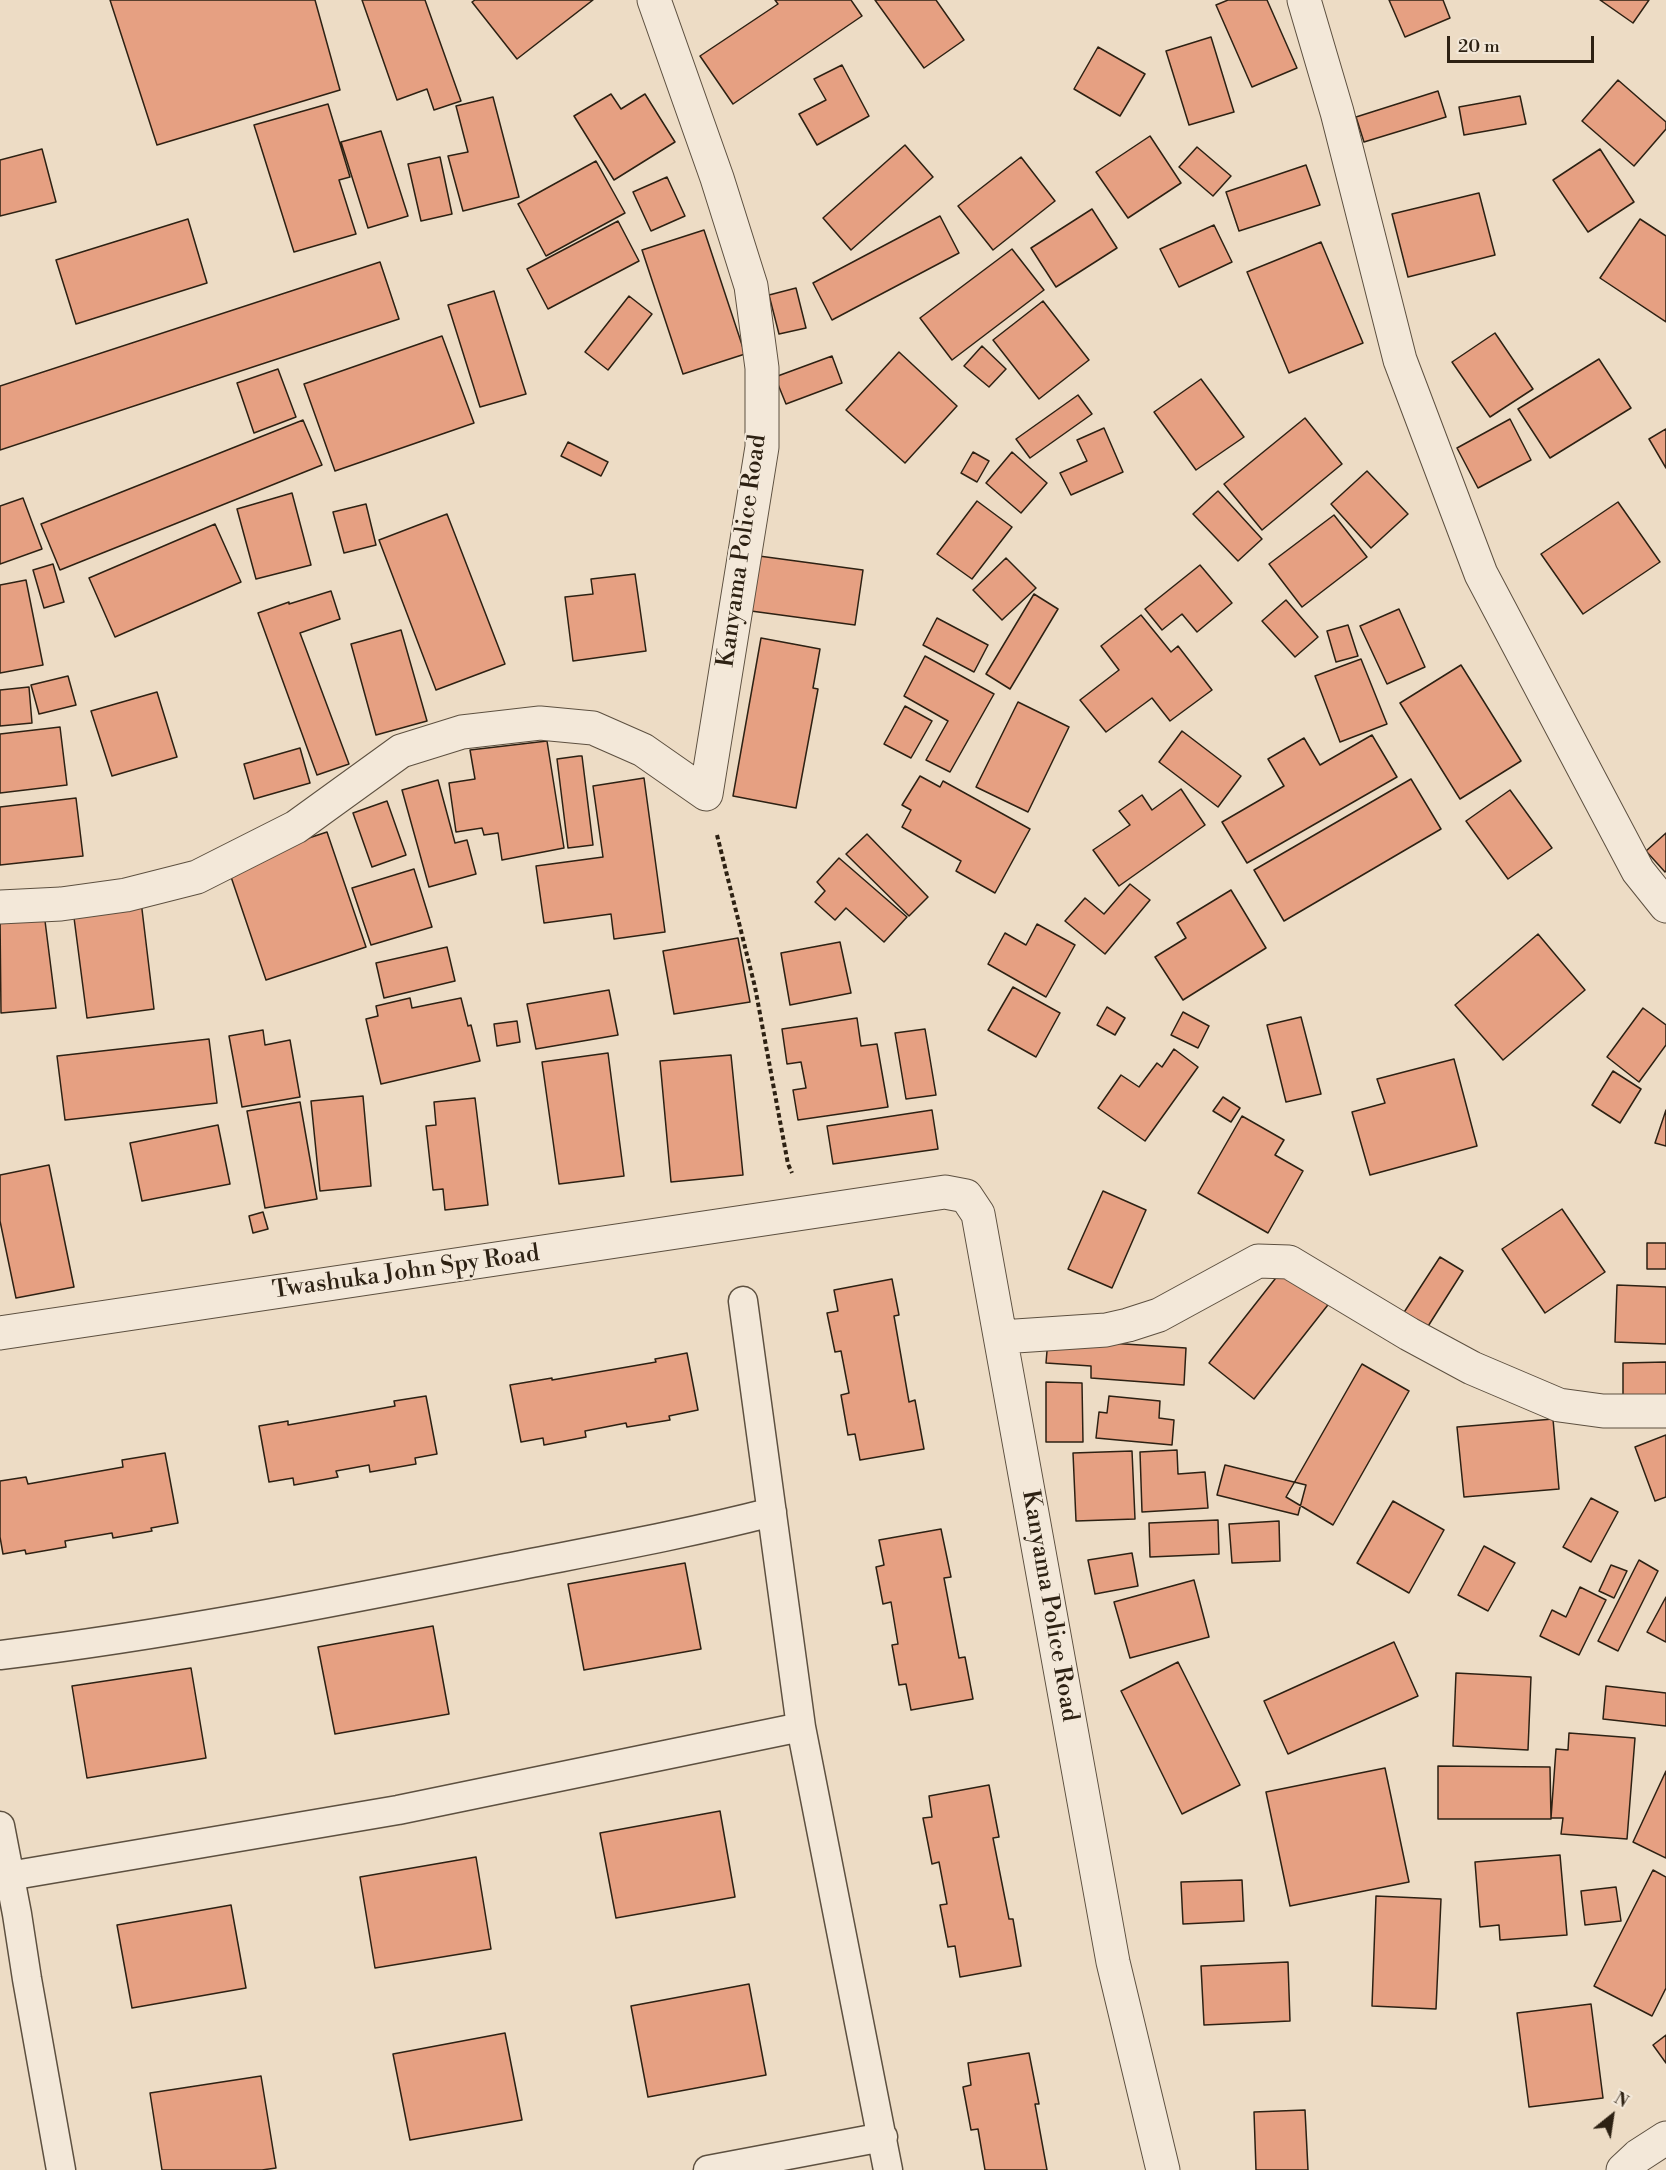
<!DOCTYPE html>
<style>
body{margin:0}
#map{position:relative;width:1666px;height:2170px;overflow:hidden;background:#eddcc5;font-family:"Libre Bodoni",serif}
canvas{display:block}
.north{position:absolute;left:1582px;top:2086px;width:60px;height:60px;-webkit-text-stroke:4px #f3e8d9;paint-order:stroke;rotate:30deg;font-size:16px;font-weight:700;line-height:24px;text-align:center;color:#2d2113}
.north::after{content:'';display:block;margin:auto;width:21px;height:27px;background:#2d2113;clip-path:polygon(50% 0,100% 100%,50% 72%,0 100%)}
.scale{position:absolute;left:1447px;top:36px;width:147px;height:27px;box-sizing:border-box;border:3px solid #2d2113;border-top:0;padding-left:8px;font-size:18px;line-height:21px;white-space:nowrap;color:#2d2113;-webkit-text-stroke:4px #f3e8d9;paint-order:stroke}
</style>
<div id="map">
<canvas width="1666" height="2170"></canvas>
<div class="north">N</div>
<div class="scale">20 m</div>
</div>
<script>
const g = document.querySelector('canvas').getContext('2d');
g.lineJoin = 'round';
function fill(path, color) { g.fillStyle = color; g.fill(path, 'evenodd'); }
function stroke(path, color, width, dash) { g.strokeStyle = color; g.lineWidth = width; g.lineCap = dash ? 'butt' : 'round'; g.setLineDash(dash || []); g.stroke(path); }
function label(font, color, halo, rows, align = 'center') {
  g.font = font + ' "Libre Bodoni",serif'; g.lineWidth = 4.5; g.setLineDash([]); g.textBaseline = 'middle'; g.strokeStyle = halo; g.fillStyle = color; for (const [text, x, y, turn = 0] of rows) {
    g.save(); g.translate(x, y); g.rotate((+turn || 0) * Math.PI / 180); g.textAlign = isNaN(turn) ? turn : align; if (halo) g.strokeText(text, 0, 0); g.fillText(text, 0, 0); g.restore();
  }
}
const building = new Path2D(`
 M110,0h205l25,90 -183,55z
 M362,0h63l36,101 -27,9 -7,-21 -30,11z
 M475,0h118l-76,59 -45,-57z
 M775,0h76l11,16 -129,88 -33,-48 78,-52z
 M875,0h61l28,40 -40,28z
 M1228,0h39l30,68 -45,19 -36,-82z
 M1389,0h54l7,18 -45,19z
 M1600,0h49l-16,23z
 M1211,37l23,75 -45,13 -23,-74z
 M1098,47l47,27 -25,42 -46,-27z
 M842,65l27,51 -52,29 -18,-31 27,-14 -12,-21z
 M1618,80l48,42v7l-32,37 -52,-45z
 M1438,91l8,26 -82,25 -8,-25z
 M611,94l10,15 24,-15 30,48 -61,38 -40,-64z
 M1520,96l6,28 -62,11 -5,-28z
 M493,97l26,100 -56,14 -15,-55 20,-4 -12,-46z
 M328,104l22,73 -11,3 17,54 -62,18 -40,-127z
 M381,131l27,85 -40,12 -27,-86z
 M1150,136l31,47 -53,35 -32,-46z
 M905,145l28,32 -82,73 -28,-32z
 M1197,147l34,29 -18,20 -34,-29z
 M42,149l14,53 -56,14v-56z
 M1600,149l34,53 -46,30 -35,-52z
 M440,157l12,57 -31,7 -13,-57z
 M1021,157l34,44 -62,49 -35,-44z
 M596,161l29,52 -79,43 -28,-52z
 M1306,165l14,40 -81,26 -13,-39z
 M667,177l18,39 -34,15 -18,-39z
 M1479,193l16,62 -87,22 -16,-63z
 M1092,209l25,39 -61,39 -25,-39z
 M940,216l19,37 -127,67 -19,-37z
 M188,219l19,64 -131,41 -20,-64z
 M1640,219l26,17v86l-66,-44z
 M618,221l21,40 -91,48 -21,-40z
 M1214,225l18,37 -53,25 -19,-38z
 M704,230l41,124 -62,20 -41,-124z
 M1321,242l42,101 -74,30 -42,-101z
 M1012,249l32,41 -92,70 -32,-42z
 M380,262l19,57 -399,131v-64z
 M796,288l10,40 -27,6 -10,-39z
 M494,291l32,103 -46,13 -32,-102z
 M629,296l23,18 -44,56 -23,-18z
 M1043,301l46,59 -50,39 -46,-59z
 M1495,333l38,56 -43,28 -38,-55z
 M442,336l32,87 -139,48 -31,-87z
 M982,346l24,23 -17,18 -25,-21z
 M899,352l58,54 -52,57 -59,-53z
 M832,356l10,27 -56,21 -11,-27z
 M1599,359l32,49 -81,50 -32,-49z
 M278,369l18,48 -42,16 -17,-50z
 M1201,379l43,58 -48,33 -42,-58z
 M1078,395l14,19 -62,44 -14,-19z
 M1305,418l37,46 -80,66 -38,-46z
 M1510,419l21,41 -53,28 -21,-40z
 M303,420l19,45 -262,105 -19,-46z
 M1104,428l19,44 -52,23 -11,-22 27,-12 -10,-21z
 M1666,429v39l-17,-29z
 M568,442l40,20 -7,14 -40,-20z
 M973,452l16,9 -12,21 -16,-9z
 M1012,452l35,31 -26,30 -35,-30z
 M1367,471l41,43 -37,34 -40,-44z
 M1218,491l44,48 -24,22 -45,-47z
 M292,493l19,72 -55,14 -19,-70z
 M23,498l19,51 -42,15v-58z
 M977,501l35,26 -40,52 -35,-25z
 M1618,502l42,60 -77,52 -42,-60z
 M366,504l10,41 -32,8 -11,-41z
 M447,514l58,150 -69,26 -57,-150z
 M1334,515l33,42 -65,50 -33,-43z
 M215,524l26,58 -126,55 -26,-59z
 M759,556l104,14 -8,55 -104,-14z
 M1006,558l30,30 -34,32 -29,-30z
 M53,564l11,38 -20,6 -11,-38z
 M1200,565l32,38 -35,29 -15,-18 -20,16 -17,-21z
 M635,574l11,77 -73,10 -8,-64 28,-3 -2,-15z
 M26,580l17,85 -43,8v-88z
 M331,591l9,28 -40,14 49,131 -32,11 -59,-162 31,-11v2z
 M1034,594l24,15 -48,80 -24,-15z
 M1286,600l32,37 -23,20 -33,-36z
 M1399,609l26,58 -38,17 -27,-58z
 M1141,615l30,37 7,-6 34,44 -42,31 -18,-23 -46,34 -26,-32 39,-30 -18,-24z
 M937,618l51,27 -14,27 -51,-27z
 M1348,625l10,31 -22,6 -9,-31z
 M401,630l26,91 -51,14 -25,-91z
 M761,638l59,11 -7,39 5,1 -22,119 -63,-12z
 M925,656l69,38 -44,78 -24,-12 22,-39 -44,-25z
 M1361,659l26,65 -47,18 -25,-66z
 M1461,665l60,96 -61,38 -60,-96z
 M68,676l8,29 -37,9 -8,-29z
 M29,687l3,36 -32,3v-36z
 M157,692l20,65 -65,19 -21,-65z
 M1018,702l51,25 -41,85 -52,-25z
 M905,706l27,15 -21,37 -27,-14z
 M60,727l7,58 -67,8v-59z
 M1182,731l59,45 -23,31 -59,-45z
 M1372,735l25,42 -150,86 -25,-41 62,-36 -16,-27 36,-21 16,27z
 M547,741l17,107 -62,12 -4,-27 -14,2 -2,-7 -26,4 -7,-49 26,-4 -5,-29z
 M300,748l10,35 -56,16 -10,-35z
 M579,756h3l11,89 -25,3 -11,-89z
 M920,776l20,11 3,-6 87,48 -35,64 -39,-22 5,-10 -59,-34 9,-17 -9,-5z
 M644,778l21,154 -51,7 -3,-25 -67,9 -8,-57 67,-9 -10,-71z
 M1411,779l30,50 -157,92 -30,-51z
 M438,780l17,63 12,-3 9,34 -47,13 -27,-97z
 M1181,789l24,36 -86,61 -26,-36 37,-25 -11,-14 23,-16 10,15z
 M1510,790l42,58 -44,31 -42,-58z
 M76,798l7,58 -83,9v-58z
 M387,801l19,54 -34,12 -19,-54z
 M327,832l39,115 -100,33 -39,-115z
 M1666,833v38l-1,1 -19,-21z
 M867,834l61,63 -19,19 -63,-62z
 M839,858l68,59 -23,25 -38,-34 -11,12 -20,-18 10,-11 -8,-9z
 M414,869l18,58 -61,18 -19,-57z
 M1130,884l20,16 -45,54 -40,-33 20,-23 19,16z
 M1231,890l35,58 -83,52 -28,-43 31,-19 -9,-15z
 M141,901l13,108 -67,9 -14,-108z
 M44,913l12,95 -55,5 -1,-96z
 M1037,924l38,21 -29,52 -58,-33 17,-31 21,12z
 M1538,934l47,56 -82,70 -48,-55z
 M738,938l12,64 -76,12 -11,-63z
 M840,942l11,51 -61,12 -9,-52z
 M447,947l8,34 -71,17 -8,-35z
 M1013,987l47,26 -24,44 -48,-27z
 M609,990l9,45 -82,14 -9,-45z
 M410,998l2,10 49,-10 7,28 3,-1 9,36 -99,23 -15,-65 12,-3 -2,-10z
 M1107,1007l18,11 -10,17 -18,-10z
 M1643,1008l23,17v20l-27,37 -32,-25z
 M1183,1012l26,14 -11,22 -27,-13z
 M1301,1017l20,77 -35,8 -19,-77z
 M857,1018l4,28 16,-2 11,63 -90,13 -5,-30 13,-2 -5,-26 -14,2 -5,-35z
 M517,1021l3,21 -23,4 -3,-22z
 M925,1029l11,66 -30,4 -11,-66z
 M263,1030l2,15 25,-5 10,57 -58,10 -13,-71z
 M209,1039l8,64 -152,17 -8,-64z
 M1174,1049l24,18 -53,74 -47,-33 23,-33 18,12 18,-24 5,4z
 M608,1053l16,123 -65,8 -17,-122z
 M731,1055l12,120 -72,7 -11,-121z
 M1454,1059l23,87 -107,29 -18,-63 33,-9 -8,-24z
 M1613,1071l28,18 -21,34 -28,-18z
 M363,1096l8,90 -51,5 -9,-90z
 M1223,1097l17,11 -9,14 -18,-11z
 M475,1098l13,107 -43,5 -2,-21 -10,1 -7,-64 10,-1 -2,-23z
 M300,1102l17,97 -52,9 -18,-97z
 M932,1110l6,39 -105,15 -6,-38z
 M1666,1110v36l-11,-3z
 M1242,1116l42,24 -9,15 28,16 -35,62 -70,-40z
 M218,1125l12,59 -88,17 -12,-58z
 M49,1165l25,122 -58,11 -16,-77v-46z
 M1103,1191l43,19 -34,78 -44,-19z
 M1562,1209l43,63 -60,41 -43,-64z
 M263,1212l5,17 -15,4 -4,-17z
 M1647,1243h19v26h-19z
 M1440,1257l23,14 -38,60 -24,-14z
 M1286,1265l45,36 -77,98 -45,-36z
 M892,1279l7,36 -5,1 15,86 6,-2 9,49 -64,11 -5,-26 -7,1 -7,-40 8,-2 -8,-42 -6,1 -8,-39 11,-2 -4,-21z
 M1617,1285l49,2v57l-51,-2z
 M1048,1339l138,9 -2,37 -93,-7v-12l-45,-3z
 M687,1353l11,57 -29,6 1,4 -43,7 -1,-4 -41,8 1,6 -42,8 -1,-7 -22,4 -11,-57 42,-7v2l104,-18 -1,-3z
 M1666,1362v35l-43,1v-35z
 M1362,1364l47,27 -76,134 -47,-28z
 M1046,1382l36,1 1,59h-37z
 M426,1396l11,58 -22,4 1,6 -46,8 -1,-7 -33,6 2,6 -44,8 -1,-7 -24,4 -10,-56 29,-5v4l107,-19 -1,-5z
 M1109,1396l51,5 -1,17 15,2 -2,25 -76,-7 3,-26 8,1z
 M1553,1419l6,70 -95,8 -7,-70z
 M1666,1435v62l-11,4 -20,-54z
 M1177,1450l1,24 27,-2 3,36 -66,4 -2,-60z
 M1132,1451l3,68 -59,2 -3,-68z
 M165,1453l13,70 -27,5 1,3 -39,7 -1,-5 -47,8 1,6 -40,7 -1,-4 -22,4 -3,-17v-56l26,-4 2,7 95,-17 -1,-7z
 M1225,1465l81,20 -8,30 -81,-20z
 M1591,1498l27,14 -27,50 -28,-15z
 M1393,1501l51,29 -35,63 -52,-30z
 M1218,1520l1,34 -69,3 -1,-34z
 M1279,1521l1,40 -48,2 -3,-39z
 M941,1529l10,48 -7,1 15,80 6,-1 8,42 -62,11 -5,-26 -7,1 -7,-40 6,-1 -7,-42 -8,2 -7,-37 8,-2 -5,-25z
 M1484,1546l31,17 -27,48 -30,-16z
 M1132,1553l6,33 -43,8 -7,-34z
 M1639,1560l19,11 -40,80 -20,-10z
 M685,1563l16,86 -117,21 -16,-86z
 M1611,1565l16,6 -13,27 -15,-7z
 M1194,1580l15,57 -79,21 -16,-56z
 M1580,1587l26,13 -27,55 -39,-19 12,-26 14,7z
 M1666,1597v45l-19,-10z
 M433,1626l16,88 -114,20 -17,-87z
 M1394,1642l24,54 -130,58 -24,-53z
 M1178,1662l62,123 -58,29 -61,-123z
 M191,1668l15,90 -119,20 -15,-92z
 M1456,1673l75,4 -3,73 -75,-4z
 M1606,1686l60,7v33l-63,-7z
 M1569,1733l66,5 -8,101 -66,-5 2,-16h-12l5,-69 12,1z
 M1438,1766l112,1 1,52h-113z
 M1385,1768l24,114 -119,24 -24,-114z
 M1666,1771v87l-33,-16z
 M989,1785l10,52 -6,1 16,81h4l8,47 -61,11 -5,-31 -7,1 -8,-42 7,-1 -8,-42 -7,2 -9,-46 9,-1 -3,-21z
 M720,1811l15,86 -119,21 -16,-85z
 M1560,1855l7,80 -67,5 -1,-15 -19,2 -5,-65z
 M476,1857l15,92 -116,19 -15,-91z
 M1653,1870l13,7v111l-14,28 -58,-30z
 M1242,1880l2,41 -61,3 -2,-42z
 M1616,1887l5,34 -36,4 -4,-34z
 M1376,1896l65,3 -5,110 -64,-3z
 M231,1905l15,83 -114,20 -15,-83z
 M1288,1962l2,59 -86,4 -3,-59z
 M749,1984l17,91 -118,22 -17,-91z
 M1591,2004l12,94 -74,9 -12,-94z
 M505,2033l17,87 -112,20 -17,-86z
 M1666,2035v28l-13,-18z
 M1029,2053l10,51h-4l12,66h-62l-7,-41 -7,1 -8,-43 8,-2 -3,-22z
 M261,2076l15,92 -14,2h-100l-12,-77z
 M1305,2110l3,60h-52l-2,-58z`);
fill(building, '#e6a082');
stroke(building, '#2d2113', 1.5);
const lane = new Path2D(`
 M743,1301l58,426 87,443
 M0,1655c168,-20 335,-53 501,-86 91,-18 182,-34 271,-57
 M0,1826l17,88 10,65 34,191
 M9,1876l389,-66 403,-83
 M708,2170l175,-33`);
const street = new Path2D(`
 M1304,0l33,112 63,248 81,214 157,297 28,35
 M0,907l61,-3 65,-9 71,-18 99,-50 105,-76 61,-19 78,-9 53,5 50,22 63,44 56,-347v-79l-11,-82 -34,-108 -63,-178
 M0,1333l945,-141 21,4 12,18 135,748 50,208
 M1001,1337l105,-7 22,-5 31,-10 99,-54 31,1 120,72 63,34 87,37 44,6h63
 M1623,2170l15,-14 28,-18`);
stroke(lane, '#5d5040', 31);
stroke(street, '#5d5040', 35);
stroke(new Path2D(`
 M717,835l38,152 33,177 4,9`), '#2d2113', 4, [4.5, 3]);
stroke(lane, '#f3e8d9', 28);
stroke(street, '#f3e8d9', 33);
label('24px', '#2d2113', '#f3e8d9', [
 ["Kanyama Police Road",743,551,-82],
 ["Twashuka John Spy Road",406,1273,-8],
 ["Kanyama Police Road",1049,1606,80]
]);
</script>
